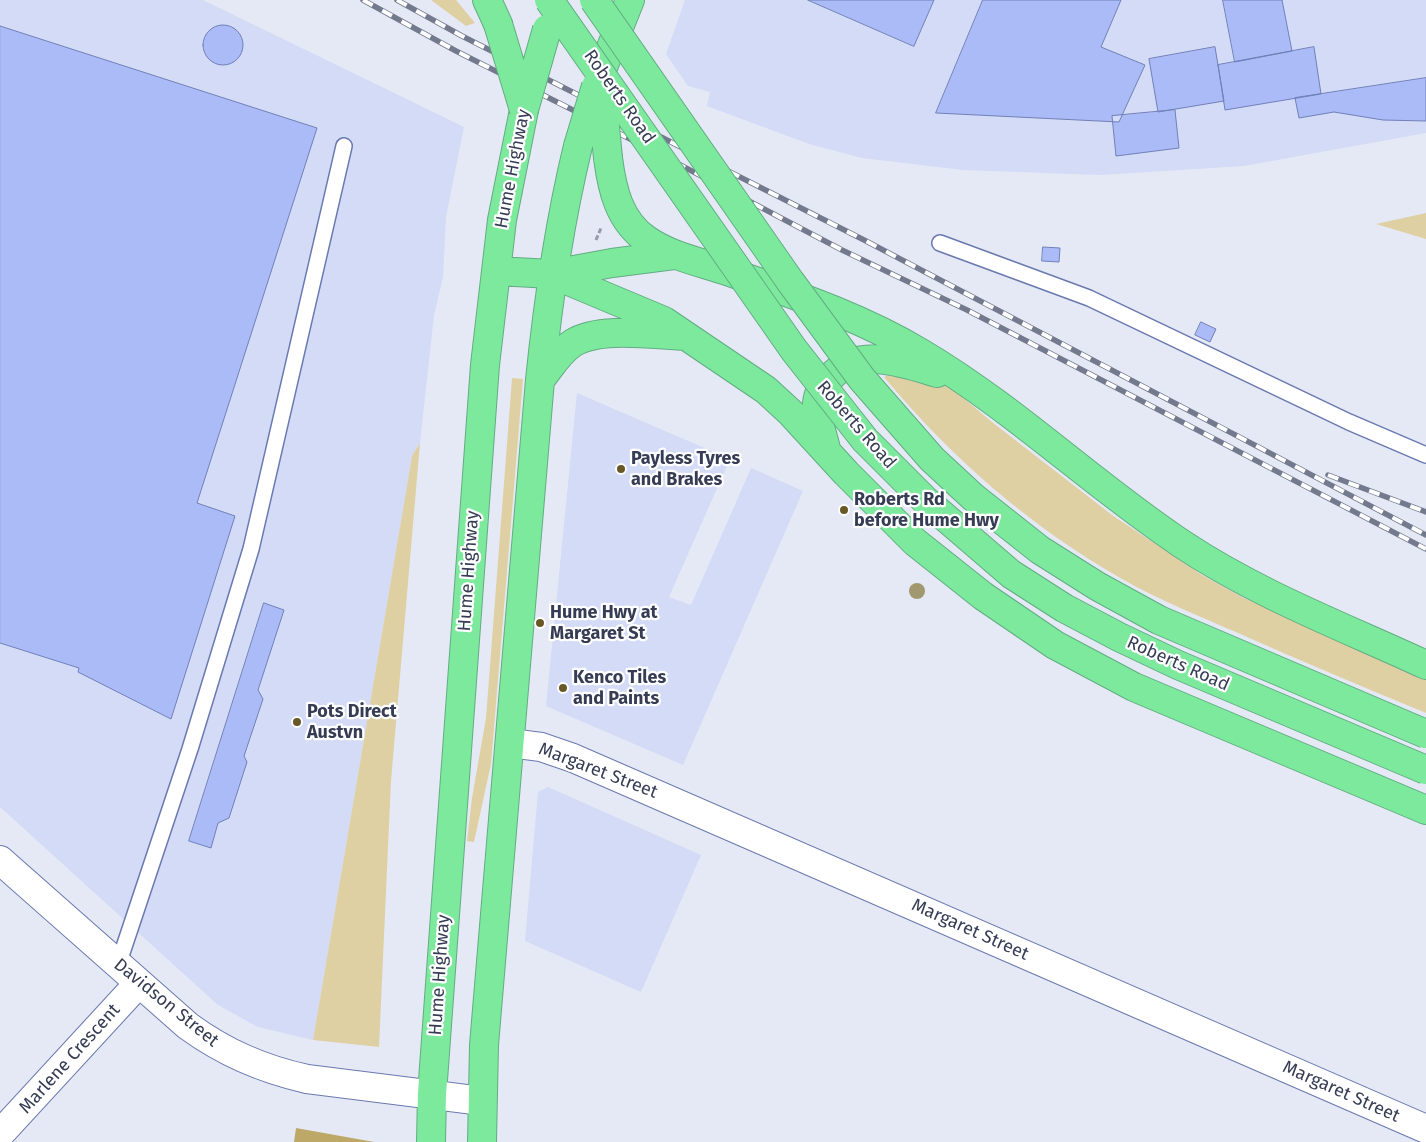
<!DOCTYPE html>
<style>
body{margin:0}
canvas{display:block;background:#e5e9f5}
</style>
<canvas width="1426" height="1142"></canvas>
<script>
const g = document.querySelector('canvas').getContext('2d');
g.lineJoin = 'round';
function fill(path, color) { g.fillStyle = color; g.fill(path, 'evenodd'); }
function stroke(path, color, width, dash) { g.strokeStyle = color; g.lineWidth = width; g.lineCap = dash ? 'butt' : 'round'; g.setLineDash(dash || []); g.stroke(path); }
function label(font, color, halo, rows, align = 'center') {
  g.font = font + ' "Fira Sans",sans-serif'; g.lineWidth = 4.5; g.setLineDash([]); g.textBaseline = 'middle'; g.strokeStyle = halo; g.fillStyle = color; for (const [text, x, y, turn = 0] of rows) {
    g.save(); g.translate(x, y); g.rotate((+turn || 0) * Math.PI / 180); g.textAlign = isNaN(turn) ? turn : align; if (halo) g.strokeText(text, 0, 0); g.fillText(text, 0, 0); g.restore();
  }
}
fill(new Path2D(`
 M0,0h203l261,127 -18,90 -3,60 -9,38 -14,128 -8,13 -99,584 -55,-13 -40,-22 -218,-198z
 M685,0h741v133l-182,33 -143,9 -138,-5 -101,-12 -53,-14 -102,-38 3,-14 -22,-6 -22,-32z
 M577,393l153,66 -61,138 22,8 60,-137 52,23 -120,274 -137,-59z
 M548,787l153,68 -60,137 -116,-51 13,-149z`), '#d3dbf6');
fill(new Path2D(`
 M431,0h25l19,23 -9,3z
 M1426,213v26l-50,-15z
 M890,374l59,12 43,36 120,93 90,60 42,23 182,80v35c-63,-26 -125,-52 -188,-80 -39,-17 -79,-33 -116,-54 -91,-52 -171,-121 -238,-202z
 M512,378l11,1 -32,385 -17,78 -7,-1 5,-43 14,-80z
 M420,443l-29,338 -12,266 -66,-7 99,-584z`), '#dfd0a4');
fill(new Path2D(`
 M296,1128l78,14h-80z`), '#bda868');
const building = new Path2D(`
 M808,0h126l-20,46z
 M983,0h138l-20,47 44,18 -26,57 -183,-9z
 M1223,0h59l10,51 -57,11z
 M203 45a20 20 0 1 1 40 0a20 20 0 1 1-40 0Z
 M0,26l317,102 -120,375 38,13 -64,203 -93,-47 1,-4 -79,-25z
 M1215,47l9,54 -66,11 -9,-53z
 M1314,47l7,47 -96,16 -7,-45z
 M1426,78v43l-43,-1 -49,-8 -35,6 -4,-20z
 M1175,110l4,38 -63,8 -4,-40z
 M1043,247l17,1 -1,14 -17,-1z
 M1201,322l15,7 -6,13 -15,-7z
 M264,603l20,7 -26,80 5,9 -19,57 3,6 -18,56 -11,5 -7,25 -22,-7z`);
fill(building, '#aabbf7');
stroke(building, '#7180b8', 1);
const lane = new Path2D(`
 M940,243l149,55 260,124 77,33
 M118,965l72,-216 61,-200 93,-403`);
const street = new Path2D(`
 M510,743l31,4 32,11 853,371
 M0,860l188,166c37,27 74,43 119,53l175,22
 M0,1134l139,-151`);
const highway = new Path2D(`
 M487,0l11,24
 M600,75l30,-75
 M608,158c4,31 11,63 39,82 25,17 54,22 83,32 65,23 131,45 191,81 93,55 171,131 261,191 75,50 162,83 244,121
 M496,271l56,3 60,-11 62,-8
 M552,274l112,47 102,69 25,23 55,60 69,69 68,54 72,49 79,42 292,123
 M540,380c10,-12 19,-28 33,-37 27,-17 81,-8 113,-7
 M826,449c-3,-14 -10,-31 -9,-46 1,-10 5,-16 12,-24 27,-33 72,-17 108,-6
 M431,1142l1,-48 53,-729 17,-145 22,-110
 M482,1142l2,-97 56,-665c8,-79 19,-156 38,-234`);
stroke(lane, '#6a79b0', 18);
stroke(street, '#6a79b0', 30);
stroke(highway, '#63ac83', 30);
stroke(new Path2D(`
 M596,240l5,-12`), '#959aac', 3, [5, 2.5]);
stroke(lane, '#fff', 15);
stroke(street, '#fff', 28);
stroke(highway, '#7ce99d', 28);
const rail = new Path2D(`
 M363,0l93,51 192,97 194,102 125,60 459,239
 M397,0l65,36 404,205 560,294
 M1328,475l98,37`);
stroke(rail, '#747a8e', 5.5);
stroke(rail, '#fff', 4, [11]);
const highwayBridge = new Path2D(`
 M549,0l245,350 71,90 60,60 86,74 53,34 55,29 59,28 248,105
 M594,0l196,281 72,98 70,80 41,38 67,53 57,36 62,34 267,114
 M498,24l26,86
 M600,75l8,83
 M524,110l23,-81
 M578,146l18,-60`);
stroke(highwayBridge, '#63ac83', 30, []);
stroke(highwayBridge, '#7ce99d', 28);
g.fillStyle = '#a2986f';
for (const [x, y] of [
 [917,591]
]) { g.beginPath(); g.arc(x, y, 8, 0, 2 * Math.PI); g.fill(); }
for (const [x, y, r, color] of [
 [621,469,5,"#685825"],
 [844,510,5,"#685825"],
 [540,623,5,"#685825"],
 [563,688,5,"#685825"],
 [297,722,5,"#685825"]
]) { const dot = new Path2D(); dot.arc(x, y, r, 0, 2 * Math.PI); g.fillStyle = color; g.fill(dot); stroke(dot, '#fff', 2); }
label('18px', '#353c54', '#fff', [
 ["Roberts Road",619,97,55],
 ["Hume Highway",513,169,-79],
 ["Roberts Road",856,425,49],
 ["Hume Highway",469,571,-86],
 ["Roberts Road",1178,664,24],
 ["Margaret Street",598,771,21],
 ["Margaret Street",970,930,24],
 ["Hume Highway",440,975,-86],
 ["Davidson Street",166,1003,39],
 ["Marlene Crescent",70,1059,-48],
 ["Margaret Street",1341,1092,24]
]);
label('bold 18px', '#353c54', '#fff', [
 ["Payless Tyres",631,459],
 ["and Brakes",631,480],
 ["Roberts Rd",854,500],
 ["before Hume Hwy",854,521],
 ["Hume Hwy at",550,613],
 ["Margaret St",550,634],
 ["Kenco Tiles",573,678],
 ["and Paints",573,699],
 ["Pots Direct",307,712],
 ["Austvn",307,733]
], 'left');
</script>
